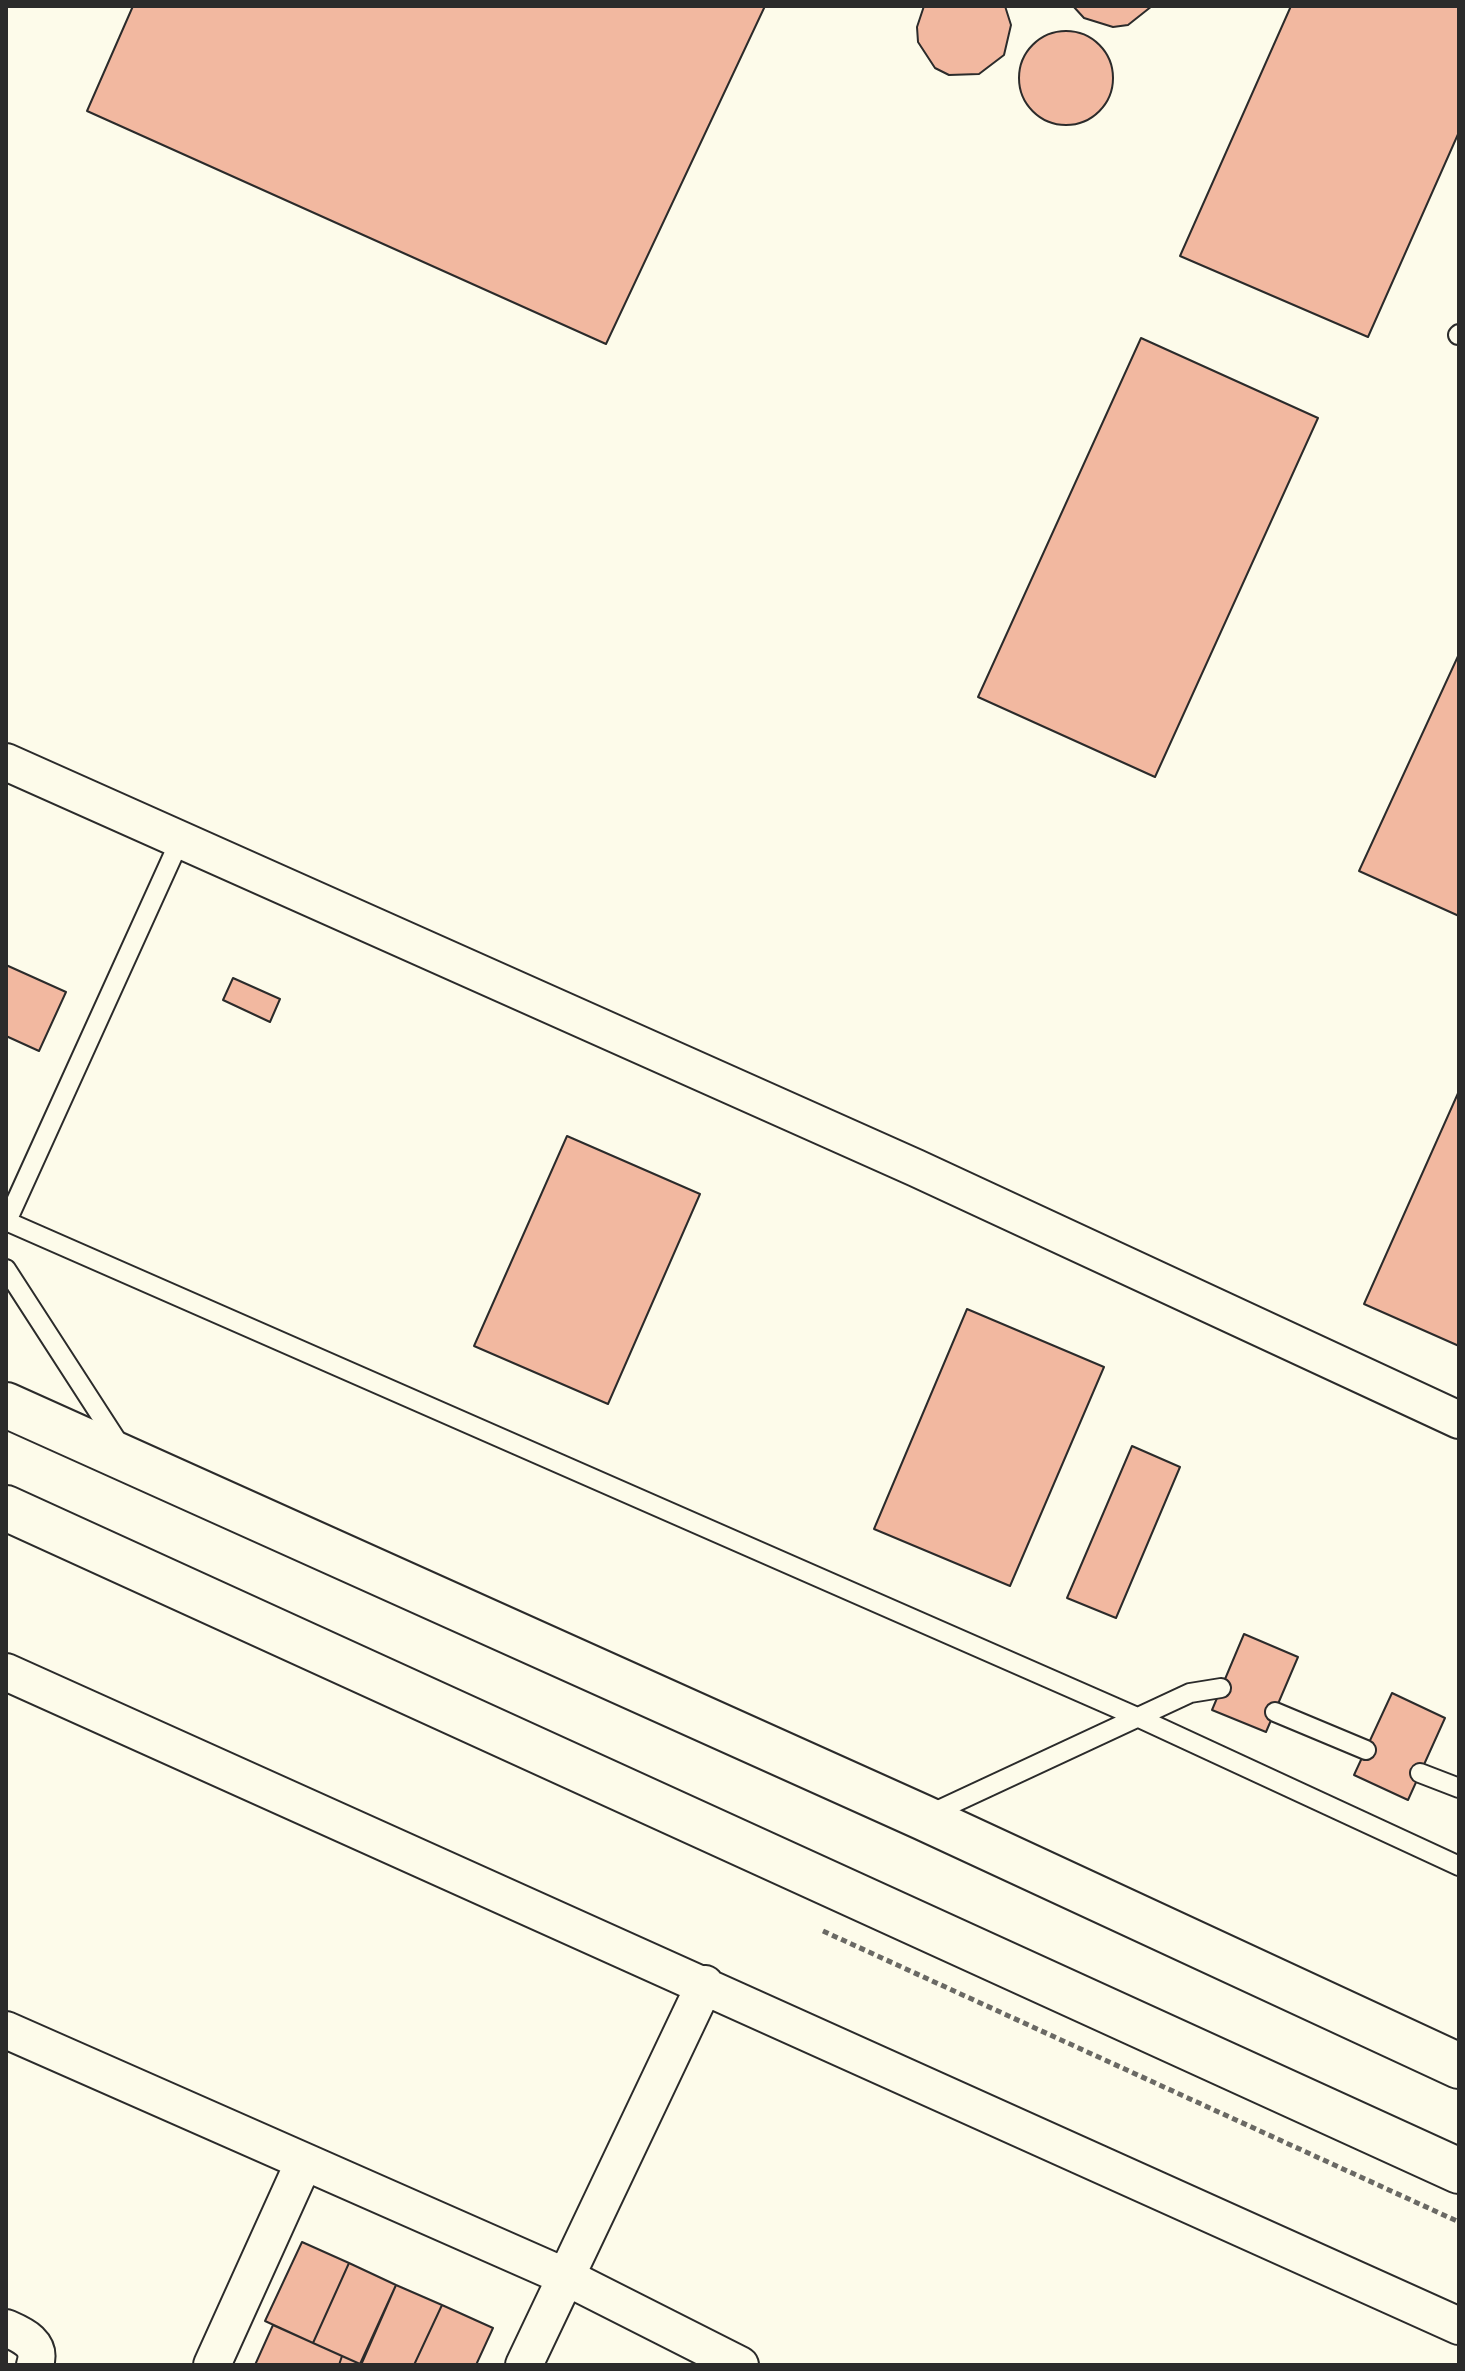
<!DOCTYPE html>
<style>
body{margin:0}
#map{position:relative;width:1465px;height:2371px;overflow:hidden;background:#fdfbea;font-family:Raleway,sans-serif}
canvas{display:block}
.frame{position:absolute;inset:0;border:8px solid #2b2b2b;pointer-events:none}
</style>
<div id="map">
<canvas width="1465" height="2371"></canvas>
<div class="frame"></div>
</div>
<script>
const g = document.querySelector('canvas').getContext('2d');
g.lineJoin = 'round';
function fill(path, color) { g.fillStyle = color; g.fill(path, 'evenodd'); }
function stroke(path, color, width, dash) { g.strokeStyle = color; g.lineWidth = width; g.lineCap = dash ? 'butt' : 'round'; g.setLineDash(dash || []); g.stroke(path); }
const building = new Path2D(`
 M133,6h632l-159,338 -519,-233z
 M924,6h81l6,19 -7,30 -25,19 -30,1 -14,-7 -17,-26 -1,-15z
 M1152,6l-24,19 -15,2 -29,-9 -11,-12z
 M1291,6h168v126l-91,205 -188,-81z
 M1019 78a47 47 0 1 1 94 0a47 47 0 1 1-94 0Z
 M1141,338l177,80 -163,359 -177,-80z
 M1459,654v262l-100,-45z
 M6,965l60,27 -27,59 -33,-15z
 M233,978l47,21 -10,23 -47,-22z
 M1459,1091v255l-95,-42z
 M567,1136l133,58 -92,210 -134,-58z
 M967,1309l137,58 -94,219 -136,-57z
 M1132,1446l48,21 -64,151 -49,-20z
 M1244,1634l54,23 -32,75 -54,-22z
 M1392,1693l53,25 -37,82 -54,-25z
 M302,2242l47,21 -36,80 -48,-22z
 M349,2263l47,22 -36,79 -47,-21z
 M396,2285l46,20 -28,60h-53z
 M442,2305l51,23 -17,37h-62z
 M273,2325l69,31 -3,9h-84z
 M342,2356l18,8 1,1h-22z`);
fill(building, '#f2b8a0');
stroke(building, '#2b2b2b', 2);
const lane = new Path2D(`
 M1458,335l1,-1
 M6,1221l1131,496 322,149
 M7,1221l173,-381
 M6,1269l115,178
 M1275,1712l91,38
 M1420,1773l39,15
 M928,1815l262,-122 31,-5`);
const street = new Path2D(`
 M6,762l910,406 543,252
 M6,1672l1453,654
 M6,2030l558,246 176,89
 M6,2328c16,7 36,15 29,37
 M212,2365l91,-201
 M524,2365l181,-381`);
const highway = new Path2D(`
 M6,1405l916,412 537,249
 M6,1508l1453,663`);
stroke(lane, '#2b2b2b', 22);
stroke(street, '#2b2b2b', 40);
stroke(highway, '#2b2b2b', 48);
stroke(new Path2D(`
 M823,1931l636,291`), '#6a6964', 5, [6, 4]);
stroke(lane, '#fdfbea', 18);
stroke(street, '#fdfbea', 36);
stroke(highway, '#fdfbea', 44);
</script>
